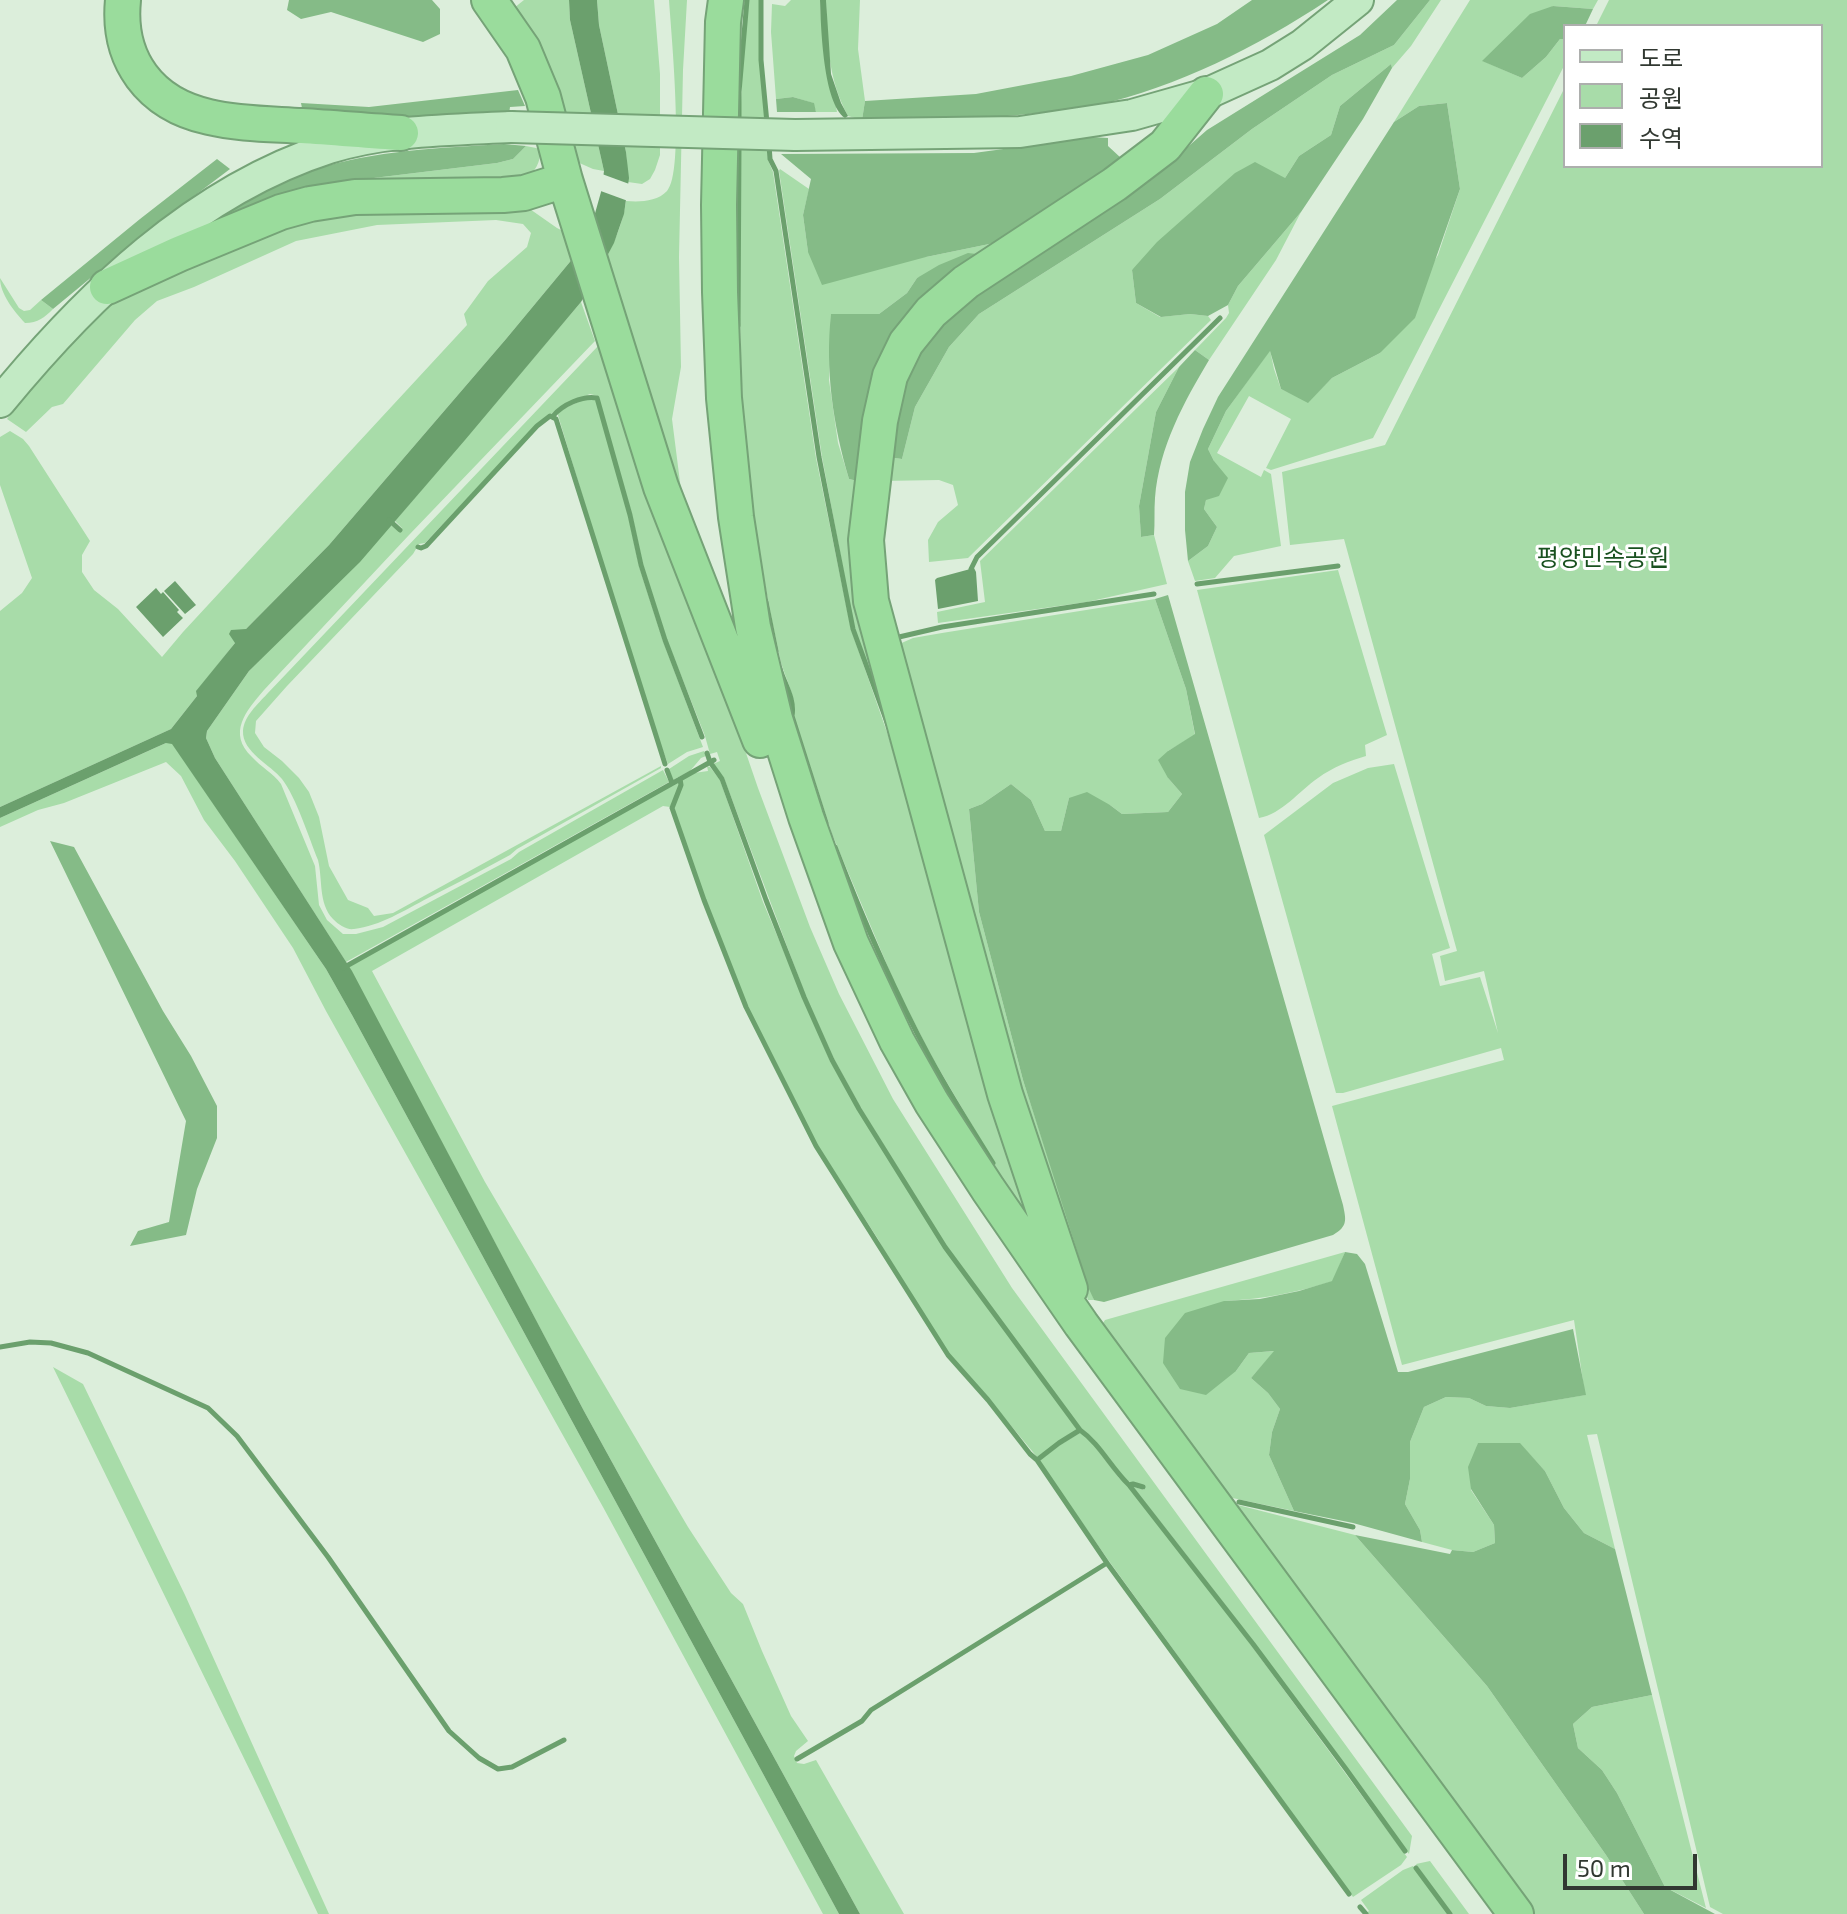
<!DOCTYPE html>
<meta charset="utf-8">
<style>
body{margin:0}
#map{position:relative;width:1847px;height:1914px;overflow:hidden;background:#dceedb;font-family:"Exo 2","Noto Sans KR",sans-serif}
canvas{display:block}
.legend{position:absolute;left:1563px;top:24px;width:260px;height:144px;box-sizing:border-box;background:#fff;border:2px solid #adafad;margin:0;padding:10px 14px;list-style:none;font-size:24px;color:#313831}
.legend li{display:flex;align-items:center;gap:16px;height:40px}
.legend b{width:40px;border:2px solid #adafad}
.scale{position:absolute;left:1563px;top:1854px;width:134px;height:36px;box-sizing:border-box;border:4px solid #313831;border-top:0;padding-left:10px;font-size:24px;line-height:28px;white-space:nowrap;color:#313831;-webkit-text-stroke:6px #fff;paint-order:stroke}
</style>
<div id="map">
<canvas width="1847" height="1914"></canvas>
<ul class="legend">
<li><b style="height:10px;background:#c2eac4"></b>도로</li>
<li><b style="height:22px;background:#a8dca9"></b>공원</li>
<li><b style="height:22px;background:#6ba06d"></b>수역</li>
</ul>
<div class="scale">50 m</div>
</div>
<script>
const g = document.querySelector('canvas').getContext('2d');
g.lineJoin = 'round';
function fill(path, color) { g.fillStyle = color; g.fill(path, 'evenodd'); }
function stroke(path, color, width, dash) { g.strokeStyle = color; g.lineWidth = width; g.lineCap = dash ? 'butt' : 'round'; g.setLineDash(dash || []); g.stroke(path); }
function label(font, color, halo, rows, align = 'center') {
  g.font = font + ' "Exo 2","Noto Sans KR",sans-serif'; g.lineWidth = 6; g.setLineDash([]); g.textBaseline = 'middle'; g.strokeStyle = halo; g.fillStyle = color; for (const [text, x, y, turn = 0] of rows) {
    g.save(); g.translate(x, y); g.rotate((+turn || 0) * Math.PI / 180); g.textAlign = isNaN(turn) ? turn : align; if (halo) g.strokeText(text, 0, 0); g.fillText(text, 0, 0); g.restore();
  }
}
fill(new Path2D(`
 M524,0h45l1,20 34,151 -11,-2 -18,-8 -61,-153z
 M597,0h57l6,74v81l-5,15 -5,9 -8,5 -14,-2 -2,-30 -27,-127z
 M669,0h18l-4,70 -4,187 2,110 -9,52 9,71 18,43 -7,8 -88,-279c10,-19 19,-39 22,-61 13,1 31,1 41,-10 18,-19 4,-159 2,-191z
 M749,0h10l1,59 8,101 5,12 43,286 35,171 38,109 22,77 6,10 115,399 -42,-55 5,-5 -63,-107 -34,-66 -66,-157 -38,-118c3,-21 -10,-38 -14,-58 -11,-49 -20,-99 -27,-149 -14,-103 -14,-206 -13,-309 1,-66 -1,-134 9,-200z
 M791,0h29l1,19 16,93h-21l-3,-9 -20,-6 -17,2 -5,-67 1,-28 13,2z
 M826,0h34l-2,49 7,52 -3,19 -14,-4c-20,-37 -21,-74 -22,-116z
 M1430,0h11l-30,46 -19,22 -1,-4 -51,42 -9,29 -32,21 -14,22 -153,92 4,33 24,14 30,-3 18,2 3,4 -243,238 -39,4 -1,-22 10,-18 20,-17 -5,-20 -14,-5 -57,1 6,-24 14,2 13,-52 34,-60 30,-33 181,-115 92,-70 80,-54 62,-30z
 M1470,0h128l-5,9 -40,-3 -70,55 39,17 24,-21 14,-18h5v25l-192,374 -102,32 -5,-2 25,-49 -42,-23 -32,57 44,24 3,-7 7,4 10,72 -47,10 -19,22 -20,3 -7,-20 20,-15 9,-19 -13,-18 10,-48 -6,-12 18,-38 44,-61 4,19 7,20 27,13 24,-24 48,-25 58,-98 22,-66 -13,-86 -28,3 -25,16z
 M1609,0h238v1914h-124l-13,-7 -113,-473 -10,1 28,114 -31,-16 -20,-25 -19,-37 -26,-28h-41l-7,47 23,35 1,18 -22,9 -21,-2 -30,-8 -2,-12 -15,-26 5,-25v-37l14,-35 22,-10 23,1 17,8 24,2 75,-13 -11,-75 -172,45 -70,-259 172,-46 -3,-12 -158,45h-7l-72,-258 69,-52 35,-15 26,-4 56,184 -18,6 8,32 40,-9 18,56 -14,-62 -39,10 -5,-25 17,-5 -113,-412 -54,6 -8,-73 103,-27 180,-358v79h256v-140h-225z
 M526,146l15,3c-1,14 -5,21 -15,30l-177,2 148,-18 16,-4z
 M780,169l29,20 -6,26 5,37 118,5 73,-15 -14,13 -68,23 -10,15 -28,21h-48l-2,66 9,63 11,36 13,3 31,251 -39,-106 -32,-170 -43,-286z
 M527,207l30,21 12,6 5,23 -68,82 -177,206 -83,84 -49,62v5l-26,33 -171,78v-196l22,-18 10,-15 -32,-93v-48l10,-6 13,8 6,7 61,95 -8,14v17l12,18 24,19 44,48 21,-25 284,-307 -3,-11 24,-33 39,-34 4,-14 -8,-9 -27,-4 -119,5 -81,16 -102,46 -37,14 -22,19 -72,84 -11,3 -26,25 -19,-13 44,-55 61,-64 60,-35 168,-55z
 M1301,212l-25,48 -67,100 -14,-10 31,-32 3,-5 -1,-8 10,-19z
 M0,278l19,30 5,3 6,-1 11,-10 12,9c-8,8 -15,14 -28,14 -11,-12 -25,-29 -25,-45z
 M581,302l14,39 -186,194 -145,155c-18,21 -37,43 -12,67 9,10 21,16 29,27l34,82 4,39 8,15 16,14h13l27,-7 128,-68 8,-7 144,-82 6,12 -323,180 -131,-204 -9,-20 1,-7 42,-60 142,-146 9,6 2,-3 -7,-7z
 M599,345l70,184 89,259 52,139 29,67 54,105 119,189 400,548 -3,18c-89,-125 -181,-248 -277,-368l12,4 1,-4c-6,-2 -14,-3 -19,-6 -17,-11 -26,-38 -45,-51l-135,-183 -85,-138 -27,-49 -28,-62 -82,-219 -11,-14 7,-3 -3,-9 -7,2 -5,-18 -38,-96 -24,-75 -11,-50 -34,-119 -8,-2 -25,10 -28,20 -112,119 -6,1 -6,10 -126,132 -31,35 -1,12 9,14 18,14 17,17 10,14 10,25 10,49 19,34 20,8 6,8 19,-3 268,-147v2l-144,81 -7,6c-27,15 -55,29 -82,43 -23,12 -48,28 -74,31 -8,1 -15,-4 -21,-10 -15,-16 -10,-39 -15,-59 -9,-22 -22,-63 -36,-81 -11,-14 -40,-27 -39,-48 1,-15 15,-27 24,-37z
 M1179,367l-23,45 -17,94 2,31 13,-2 13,49 -80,18 -149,21 -1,-11 48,-10 -5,-41z
 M589,397l7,2 32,116 11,51 24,75 40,106 -16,5 -19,12 -14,-37 -45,-143 -52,-172z
 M1338,570l49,165 -22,10 1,11c-17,5 -33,11 -48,22 -19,13 -36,36 -59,40l-62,-228z
 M1155,599l31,90 9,46 -27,16v27l14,16 -14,18 -46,2 -12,-9 -41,-7 -8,33h-16l-14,-31 -20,-16 -29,20 -13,5 10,103 44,168 71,220h-6l-42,-120 -149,-535 16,-7 29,-5z
 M166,743h6l154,226 26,46 487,899h-16l-220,-407 -277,-496 -33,-63 -58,-87 -31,-41 -23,-44 -15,-14 -102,41 -26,7 -38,17v-9z
 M704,751l2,5 -5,2 -11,13 -17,9 -4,-11 20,-13z
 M707,766l3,1 10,13 43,122 67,159 28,49 85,137 135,182 -41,28 -48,-58 -40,-45 -57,-89 -14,-26 -61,-94 -70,-138 -42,-108 -32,-91 10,-23 -2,-5 13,-7 14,-2z
 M678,781l2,4 -10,22 -7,-1 -291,165 113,211 203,345 43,66 12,11 19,47 29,65 17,25 -12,10 -2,5 3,7 7,1 12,-4 88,154h-44l-276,-503 -235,-444z
 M1345,1252l-12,29c-38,12 -69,18 -109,20l12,70 13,-18 26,-2 -24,27 17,15 12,16 -8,23 -3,23 25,56 -71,-15 -122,-170 4,-6z
 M53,1367l30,17 102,211 144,319h-11l-60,-127z
 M1081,1432l6,4 32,42 9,7 78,99 201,273 -6,8 -48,32 -244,-336 -70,-100 21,-16z
 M1238,1505l117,30 132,151 119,169 38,59h-113l-298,-408z
 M1652,1695l54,213 -41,-21 -48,-94 -15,-23 -24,-22 -5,-24 19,-17z
 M1430,1861l39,53h-18l-35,-50z
 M1413,1866l35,48h-83l4,-3 -8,-11 42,-30z`), '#a8dca9');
fill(new Path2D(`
 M289,0h143l8,9v25l-17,8 -92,-30 -30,7 -14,-9z
 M1252,0h76c-73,48 -148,86 -234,106 -13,3 -28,3 -42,5 -63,9 -126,9 -190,9l3,-19 111,-7 95,-18 77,-21 69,-31z
 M1397,0h33l-36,45 -62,30 -80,54 -92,70 -181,115 -30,33 -34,60 -13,52 -14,-2c3,-18 4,-38 9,-56 14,-44 47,-81 83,-110l170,-111 57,-50 153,-95z
 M1553,6l40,3 -8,17h-20v13h-5l-14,18 -24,21 -40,-17 48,-47z
 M1391,64l1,4 -29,51 -62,93 -63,74 -10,19 -20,11 -18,-2 -29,3 -25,-14 -4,-33 25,-28 78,-69 20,-11 30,16 14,-22 32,-21 9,-29z
 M518,90l7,16 -15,1 -1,7 -134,3 -72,-4 -2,-10 68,4z
 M793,97l21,6 2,9h-39l-1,-13z
 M1447,103l13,86 -45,129 -35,35 -48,25 -24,25 -27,-14 -11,-38 -44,60 -18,38 6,12 14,17 -9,18 -13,4 -2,9 13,18 -9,19 -20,15 -3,-31v-38l5,-30 13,-33 15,-32 176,-275 25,-16z
 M1092,137l16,1v8l13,12 -5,11 -117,73 -73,15 -104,28 -14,-33 -5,-37 8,-36 -30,-25 193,-1z
 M504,144l22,2 -13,13 -16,4 -148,18 -161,56c40,-26 80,-53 126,-67 60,-20 126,-22 190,-26z
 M217,159l13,10 -85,64 -92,76 -12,-9 99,-81z
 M968,253l17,2 -62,47 -61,180 -13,-3c-16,-54 -24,-109 -18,-165h48l28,-21 10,-15 22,-13z
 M1195,350l14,10c-25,42 -50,87 -54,138 -1,12 0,25 -1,37l-13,2 -2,-31 17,-94 23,-45z
 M1168,595l175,610c3,15 5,21 -10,30l-229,67 -10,-2 -5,-11 -66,-209 -44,-168 -10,-103 13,-5 29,-20 20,16 14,31h16l8,-33 18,-6 23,13 12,9 46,-2 14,-18 -14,-16 -10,-18 10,-9 27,-17 -9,-45 -31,-90z
 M50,841l24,6 89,164 28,45 26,50v32l-20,51 -11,46 -56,11 8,-15 31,-9 17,-101z
 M1345,1252l12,2 8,10 33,108h10l165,-43 13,66 -76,13 -24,-2 -17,-8 -23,-1 -22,10 -14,35v37l-5,25 15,26 2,12 -69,-19 -59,-12 -25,-56 3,-23 8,-23 -12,-16 -17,-15 23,-27 -25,2 -13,18 -30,24 -26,-6 -17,-26 2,-25 20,-25 39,-12 36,-2 39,-8 33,-10z
 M1478,1443h42l25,28 19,37 20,25 31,16 37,146 -60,12 -19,17 5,24 24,22 15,23 48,94 50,27h-71l-38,-59 -119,-169 -132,-151 95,19 2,-4 21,2 22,-9 -1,-18 -23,-36 -3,-22z`), '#85bb87');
fill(new Path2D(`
 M569,0h28l2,25 27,127 3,26 -5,36 -10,29 -10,19 -23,40 -116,138 -105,122 -111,109 -42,60 -1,7 9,20 137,213 232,440 276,503h-21l-487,-899 -26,-46 -154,-225 -6,-1 -9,4 -157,71v-11l171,-78 26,-33 -1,-5 39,-48 -6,-9 2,-4 15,-1 83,-84 177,-206 68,-82 20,-40 7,-25 3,-21 -34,-151z
 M820,0h6l5,74 10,29 7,13 -3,2c-22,-15 -24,-91 -25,-118z
 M974,568l2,4 2,29 -40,8 -3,-29 2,-2z
 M175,581l21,24 -11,9 -21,-23z
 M156,588l5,6 2,-2 16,18 -2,2 6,6 -20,19 -27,-30z`), '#6ba06d');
fill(new Path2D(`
 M602,174l30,11 -4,16 -30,-11z`), '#dceedb');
stroke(new Path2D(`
 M761,0v60l6,63
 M739,122v-30l8,-92
 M769,145l1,14 6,12 43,286 34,172 35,96
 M738,326l1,-182
 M553,416c9,-11 30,-21 44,-18l33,117 11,50 24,75 37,97
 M389,520l11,10
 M418,547l3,1 5,-2 111,-120 13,-10 6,3 109,345
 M971,569l6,-12 243,-239
 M1197,584l141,-18
 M766,602l10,49
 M899,637l43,-10 212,-33
 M780,669c5,16 15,30 12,47l34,107
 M707,753l3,9 12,17 44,121 38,97 28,63 27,49 86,138 135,183c20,14 31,38 49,55l124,159 93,125 59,82
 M667,770l5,13
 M680,779l1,6 -9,23 32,92 42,107 70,139 132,209 40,45 42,54 7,6 70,103 242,331
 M835,847c28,72 58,142 94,209 20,37 42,72 64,107l-4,3
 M343,968l371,-208
 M0,1347l30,-5 21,1 37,10 120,55 29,28 91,121 121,174 30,27 19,11 14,-2 52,-27
 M1037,1460l22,-17 21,-13
 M1129,1485l4,-1 10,3
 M1239,1502l114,25
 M797,1759l65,-38 9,-11 236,-147
 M1416,1868l34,46
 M1360,1907l6,7`), '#6ba06d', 5);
const major = new Path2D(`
 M795,135l225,-3 112,-17 74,-21 64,-29 32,-20 56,-45
 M0,402c87,-106 195,-211 329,-254 57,-18 123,-18 182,-21`);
const highway = new Path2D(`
 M123,0c-6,60 27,104 86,117 30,7 62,7 93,9 33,2 66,5 99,7
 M489,0l34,49 20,48 22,83 96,307 99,253
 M726,0l-3,22 -4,183 1,87 4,106 12,119 17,110 22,92 31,98 45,126 46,98 35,62 56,86 93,135 435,590
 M107,287l72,-33 102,-42 29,-8 45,-7 148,-2 21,-2 41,-13
 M1070,1289l-65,-195 -134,-493 -5,-61 14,-119 10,-45 16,-33 25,-31 35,-30 149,-98 50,-38 41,-52`);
stroke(major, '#75a377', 34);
stroke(highway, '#75a377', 38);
stroke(major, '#c2eac4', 30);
stroke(highway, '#9adc9c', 34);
const majorBridge = new Path2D(`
 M511,127l284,8`);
stroke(majorBridge, '#75a377', 34, []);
stroke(majorBridge, '#c2eac4', 30);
label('24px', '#19511f', '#fff', [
 ["평양민속공원",1603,558]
]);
</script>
